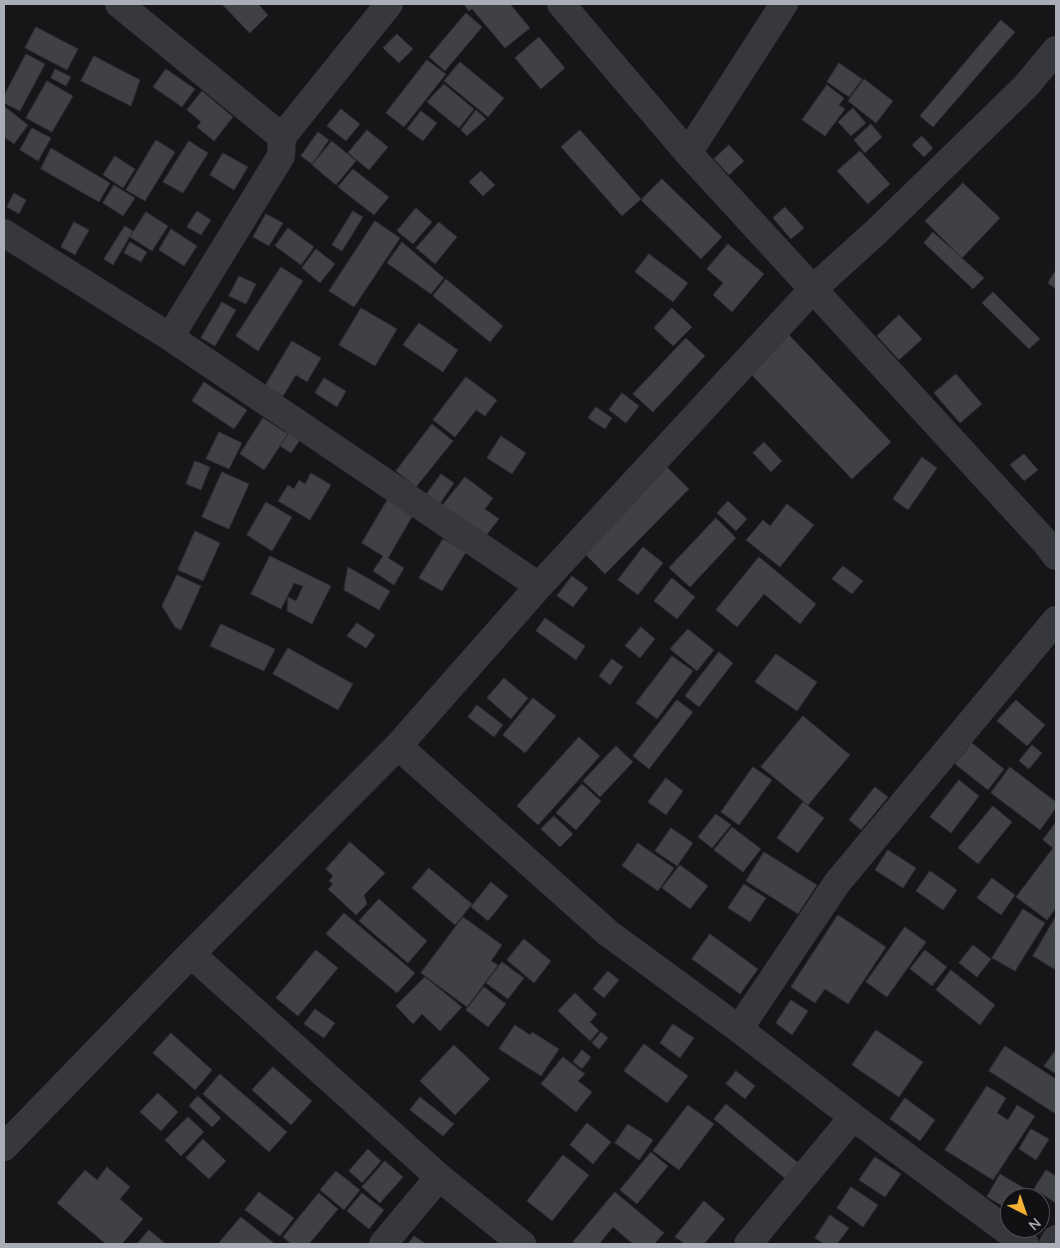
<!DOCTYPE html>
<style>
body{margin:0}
#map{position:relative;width:1060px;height:1248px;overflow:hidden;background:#161618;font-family:"Nunito Sans",sans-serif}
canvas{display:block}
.frame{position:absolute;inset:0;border:5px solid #a8adb8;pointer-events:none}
.north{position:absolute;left:1000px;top:1188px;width:50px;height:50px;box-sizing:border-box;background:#111113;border:1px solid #4d4f55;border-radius:50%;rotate:139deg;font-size:14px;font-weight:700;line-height:20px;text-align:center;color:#a8adb8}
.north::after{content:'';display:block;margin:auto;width:18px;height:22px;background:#f2b134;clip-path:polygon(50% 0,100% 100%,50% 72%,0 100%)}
</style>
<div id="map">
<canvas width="1060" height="1248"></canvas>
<div class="frame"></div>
<div class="north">N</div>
</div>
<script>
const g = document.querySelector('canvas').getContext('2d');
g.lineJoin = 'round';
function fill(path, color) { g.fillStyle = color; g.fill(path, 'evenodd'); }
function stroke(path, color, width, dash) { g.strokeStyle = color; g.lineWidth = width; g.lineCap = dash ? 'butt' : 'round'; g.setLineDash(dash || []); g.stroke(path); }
const building = new Path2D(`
 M222,4h36l10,11 -18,18z
 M464,4h46l20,24 -25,20 -33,-39 -3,2z
 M466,13l16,14 -37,44 -16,-14z
 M1001,20l14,12 -82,95 -13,-11z
 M36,27l42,22 -11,21 -42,-22z
 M397,34l16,15 -14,14 -16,-15z
 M539,37l26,31 -24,21 -26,-31z
 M26,54l19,10 -25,47 -16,-8v-7z
 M94,56l46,24 -9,26 -50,-25z
 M427,60l19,14 -42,53 -18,-14z
 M460,62l44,36 -16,19 -44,-36z
 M839,63l23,16 -13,18 -22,-15z
 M55,69l16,8 -5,9 -15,-8z
 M166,69l29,20 -13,18 -29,-20z
 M864,79l29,22 -17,22 -28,-22z
 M47,81l26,15 -21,36 -26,-14z
 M444,84l30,25 -15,19 -32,-26z
 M827,85l17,13 -5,7 6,4 -20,27 -23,-16z
 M202,91l31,26 -19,24 -17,-14 4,-5 -14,-12z
 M4,106l24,19 -14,19 -10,-7z
 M853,108l13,15 -15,13 -13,-14z
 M341,109l19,15 -14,17 -19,-15z
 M476,110l10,9 -19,17 -6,-6z
 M421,111l16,12 -14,18 -16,-12z
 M871,124l11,13 -17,16 -11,-13z
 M32,128l19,10 -13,23 -18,-11z
 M367,130l21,17 -19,23 -21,-17z
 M580,130l61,69 -19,17 -61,-69z
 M318,132l11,8 -17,24 -11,-8z
 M922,136l11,12 -9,9 -12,-12z
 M156,140l19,12 -30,49 -19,-11z
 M189,141l19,12 -25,40 -20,-11z
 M332,141l24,20 -20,24 -24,-20z
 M729,145l15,16 -15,14 -15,-16z
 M51,148l59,35 -11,19 -58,-33z
 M860,151l30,33 -22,20 -31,-33z
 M223,153l25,14 -14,23 -24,-15z
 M115,156l20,13 -12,19 -20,-13z
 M353,169l36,28 -15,18 -36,-28z
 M481,171l14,14 -12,11 -14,-14z
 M662,179l60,58 -21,22 -60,-59z
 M963,183l37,35 -38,40 -37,-37z
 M114,185l21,13 -12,18 -20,-13z
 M14,193l12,7 -7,14 -12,-7z
 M785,207l19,21 -13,11 -18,-21z
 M416,208l16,14 -19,22 -16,-13z
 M197,211l14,9 -10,15 -14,-8z
 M353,211l10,6 -21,34 -10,-6z
 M146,212l22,14 -16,25 -22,-14z
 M266,214l17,9 -14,23 -16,-9z
 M375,221l25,17 -46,69 -25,-16z
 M74,222l15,8 -14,25 -14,-8z
 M439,222l18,15 -22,27 -19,-16z
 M125,226l8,5 -20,34 -9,-6z
 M288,228l26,19 -13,18 -26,-19z
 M171,229l26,17 -13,20 -25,-16z
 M933,232l51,46 -11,11 -49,-46z
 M130,242l17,10 -6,10 -17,-9z
 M402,242l42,36 -13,16 -44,-31z
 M728,244l36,30 -32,38 -19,-17 10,-12 -16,-14z
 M316,249l19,15 -15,19 -18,-15z
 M649,254l39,29 -15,19 -38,-30z
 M281,267l22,14 -45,70 -22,-15z
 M1056,270v19l-8,-6z
 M239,276l17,8 -10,20 -17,-8z
 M446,279l57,47 -13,16 -57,-46z
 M993,292l47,47 -11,10 -47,-46z
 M222,302l14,8 -21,36 -14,-8z
 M361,308l36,21 -22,37 -36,-21z
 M672,308l20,19 -19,19 -19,-18z
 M899,315l23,24 -23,21 -22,-24z
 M419,323l39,27 -15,22 -40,-27z
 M789,335l102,107 -39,37 -102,-106z
 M686,338l19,18 -52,56 -20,-18z
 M292,341l29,17 -14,24 -11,-7 -13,21 -18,-10z
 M956,374l26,30 -22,19 -26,-30z
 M466,377l31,23 -12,16 -9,-6 -21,27 -22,-17z
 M324,378l22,13 -9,16 -22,-14z
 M204,382l43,28 -13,19 -42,-28z
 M622,393l17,13 -13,17 -17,-13z
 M596,407l16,11 -7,11 -17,-11z
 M263,418l25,16 -24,36 -24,-16z
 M432,424l21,17 -37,46 -20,-16z
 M219,432l23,11 -13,26 -23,-10z
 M289,433l11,7 -9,13 -11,-7z
 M501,436l25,17 -14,21 -25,-16z
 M764,442l18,19 -11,11 -18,-19z
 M1024,454l14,16 -14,11 -14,-16z
 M922,457l15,11 -29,42 -15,-11z
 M195,461l15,6 -9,23 -15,-6z
 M667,467l22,22 -84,85 -22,-22z
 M222,472l27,12 -20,45 -27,-12z
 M311,473l20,12 -21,35 -32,-19 10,-16 6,4 5,-9 6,4z
 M441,474l13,9 -15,22 -13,-10z
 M465,477l28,21 -8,11 14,10 -15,19 -42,-32z
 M388,499l25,16 -25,43 16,10 -10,17 -21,-14 10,-15 -21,-13z
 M728,501l19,18 -11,12 -19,-18z
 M266,502l26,15 -20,34 -25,-16z
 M787,504l27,21 -34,42 -34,-27 17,-20 7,6z
 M716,518l20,20 -46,49 -21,-19z
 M195,531l25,12 -17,38 -25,-11z
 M443,539l23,13 -24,39 -23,-13z
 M643,547l20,16 -25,32 -20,-15z
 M270,556l61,30 -19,38 -25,-13 1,-14 8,4 7,-15 -9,-3 -13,26 -30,-15z
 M759,557l57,47 -16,20 -36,-30 -27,33 -21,-17z
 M843,566l20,15 -11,13 -20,-15z
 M348,567l42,24 -11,19 -35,-20z
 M177,575l24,11 -20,44 -6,-3 -13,-21z
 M572,576l16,12 -15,19 -16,-11z
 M672,578l23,19 -18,22 -23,-18z
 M545,618l40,28 -9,14 -40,-29z
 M357,623l18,12 -9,13 -19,-12z
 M221,624l54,25 -11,22 -54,-25z
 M641,627l14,12 -15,19 -15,-12z
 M688,629l26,21 -17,21 -27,-22z
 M288,648l65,36 -15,26 -65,-36z
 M719,652l14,11 -34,44 -14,-11z
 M776,654l41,28 -20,29 -42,-29z
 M672,656l21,15 -36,48 -21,-16z
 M612,659l11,8 -13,18 -11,-9z
 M504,678l24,20 -17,21 -24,-21z
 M533,698l23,18 -31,37 -22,-18z
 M677,700l16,12 -44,57 -16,-13z
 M1016,700l29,25 -18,21 -30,-25z
 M477,705l26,20 -9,12 -26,-20z
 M803,716l47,39 -42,50 -47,-38z
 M579,737l21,19 -62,69 -21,-19z
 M972,743l32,26 -16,21 -33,-26z
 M1032,745l10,8 -13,16 -10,-8z
 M616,746l17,16 -33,35 -17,-16z
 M753,767l19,13 -33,45 -18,-13z
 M1010,767l46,35v6l-16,22 -49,-37z
 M666,778l17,13 -17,24 -18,-13z
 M959,780l20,16 -28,37 -21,-16z
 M582,784l19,17 -25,29 -20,-17z
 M875,787l13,10 -27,33 -12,-10z
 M803,802l21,16 -26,35 -21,-15z
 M993,806l19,16 -34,42 -20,-16z
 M716,814l15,11 -19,23 -14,-11z
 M554,816l19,18 -13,13 -19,-18z
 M1056,822v86l-9,12 -31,-23 37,-49 -10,-8z
 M732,827l29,22 -18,23 -29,-22z
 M671,828l22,15 -16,23 -22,-15z
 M350,842l35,31 -21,22 3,9 -11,11 -28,-26 5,-5 -4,-3 4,-5 -7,-7z
 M638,843l36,25 -16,23 -36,-25z
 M888,850l28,18 -13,20 -28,-18z
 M764,852l53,33 -19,29 -52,-33z
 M680,865l28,21 -18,23 -28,-21z
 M429,868l43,36 -17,21 -43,-37z
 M930,871l27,19 -14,20 -27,-19z
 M992,878l23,17 -14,20 -24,-17z
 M491,882l17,14 -20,25 -17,-14z
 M744,884l22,14 -16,24 -22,-14z
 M379,899l48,42 -19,22 -49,-42z
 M1023,909l22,14 -30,48 -23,-13z
 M344,913l71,60 -18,20 -71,-59z
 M838,915l48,32 -38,57 -23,-15 -10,14 -24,-16z
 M1056,916v49l-2,4 -21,-13z
 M463,917l39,28 -11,16 7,4 -31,42 -46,-34z
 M905,927l21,15 -39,55 -21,-15z
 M710,934l48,35 -18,25 -48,-35z
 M524,939l27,22 -17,22 -27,-23z
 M973,945l18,14 -14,18 -18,-14z
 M316,950l22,18 -40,48 -22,-18z
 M925,950l22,17 -15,19 -22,-17z
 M502,962l22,16 -16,21 -22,-16z
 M951,970l44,35 -15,20 -44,-35z
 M608,971l11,9 -15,18 -11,-9z
 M425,977l37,30 -22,24 -18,-17 -9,10 -17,-18z
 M484,987l22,17 -18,23 -22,-17z
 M575,993l22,21 -7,8 9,9 -9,10 -32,-30z
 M791,1000l17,11 -16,24 -16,-12z
 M315,1009l20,14 -11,15 -20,-14z
 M673,1024l21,14 -14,20 -20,-15z
 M515,1025l15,10 2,-3 27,17 -18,27 -42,-27z
 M876,1030l47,32 -24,35 -47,-32z
 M601,1032l7,6 -9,11 -7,-6z
 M171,1033l41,37 -17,20 -42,-37z
 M644,1044l44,32 -21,27 -43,-32z
 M454,1045l36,34 -35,36 -35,-34z
 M1005,1046l51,33v35l-67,-43z
 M582,1050l9,7 -9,12 -9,-7z
 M1056,1050v24l-12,-8z
 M563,1057l22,17 -7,7 14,11 -16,20 -35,-28z
 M273,1067l39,34 -21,24 -39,-35z
 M736,1071l19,15 -10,13 -19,-15z
 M220,1074l67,58 -18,20 -66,-58z
 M987,1086l19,12 -9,15 11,7 9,-15 18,11 -42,64 -48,-30z
 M158,1093l20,19 -17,19 -21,-19z
 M198,1096l23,22 -9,9 -23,-21z
 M420,1097l34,27 -11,12 -33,-26z
 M905,1098l30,22 -15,21 -30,-22z
 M726,1104l75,61 -13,16 -74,-62z
 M688,1105l26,19 -35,46 -26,-19z
 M188,1117l16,15 -23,24 -16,-16z
 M587,1123l24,19 -18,22 -23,-19z
 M628,1124l25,16 -14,20 -24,-17z
 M1031,1129l18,10 -13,21 -17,-11z
 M203,1139l23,22 -17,18 -23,-21z
 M368,1149l13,12 -19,22 -13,-12z
 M651,1152l17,14 -31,38 -17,-14z
 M563,1155l26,20 -37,46 -25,-20z
 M875,1157l26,17 -16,23 -26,-17z
 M385,1161l18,16 -23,26 -18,-16z
 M107,1167l23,20 -10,12 23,20 -21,25h-16l-49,-41 28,-33 12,10z
 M1046,1170l10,6v27l-22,-14z
 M336,1171l24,19 -16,20 -24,-20z
 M1000,1174l41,24 -1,2v-2h-30v12l-23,-13z
 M851,1187l27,18 -15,22 -26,-19z
 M259,1192l35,26 -14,18 -35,-26z
 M615,1192l49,41 -10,11h-21l-20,-17 -14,17h-23l-3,-2z
 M319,1193l19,16 -29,35h-18l-8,-7z
 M362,1193l22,17 -15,19 -22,-18z
 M704,1201l21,18 -21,25h-19l-10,-7z
 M830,1215l19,13 -12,16h-13l-9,-6z
 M241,1217l34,27h-57z
 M149,1230l17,14h-29z
 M414,1236l12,8h-18z`);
fill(building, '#404145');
stroke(building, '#303034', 1);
stroke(new Path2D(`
 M119,4l163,133
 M561,4l127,149 359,391 9,12
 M688,153l96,-149
 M4,233l166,104 369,249
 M170,337l111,-181 1,-19 107,-133
 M398,746l210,187 131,96 114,88 172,127
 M191,954l248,223 83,67
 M739,1029l98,-146 219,-263
 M4,1147l187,-193 207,-208 141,-160 275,-298 62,-56 150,-146 30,-36
 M383,1244l56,-67
 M748,1244l105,-127
 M1053,1244l3,-5`), '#37383d', 28);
</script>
